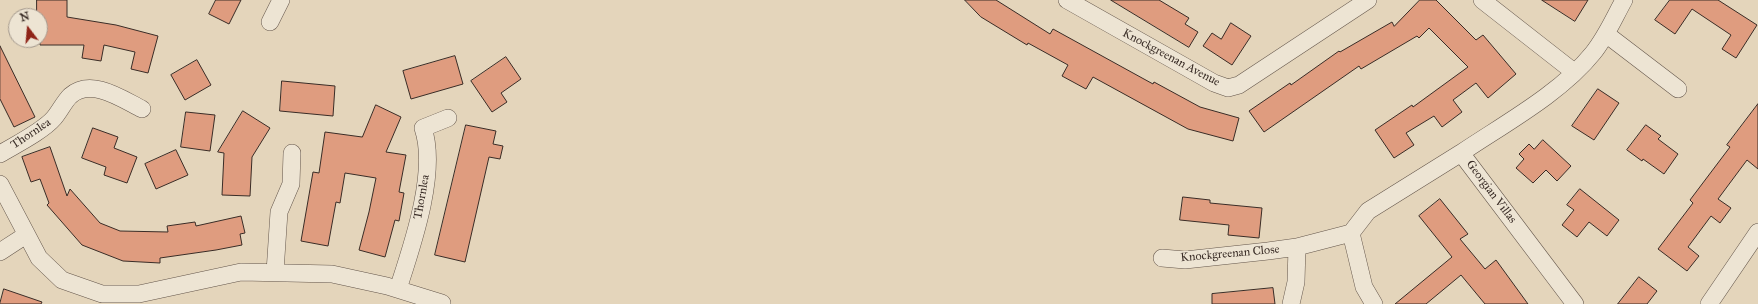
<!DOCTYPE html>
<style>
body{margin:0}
#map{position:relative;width:1758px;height:304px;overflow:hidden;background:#e4d5bb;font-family:"IM FELL Great Primer",serif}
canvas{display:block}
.north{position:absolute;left:8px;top:8px;width:40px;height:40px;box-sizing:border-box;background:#ede4d3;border:1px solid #a59a8e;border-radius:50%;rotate:344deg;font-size:11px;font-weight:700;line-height:16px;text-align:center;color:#392c26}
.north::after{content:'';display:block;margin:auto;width:14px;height:18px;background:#8f2418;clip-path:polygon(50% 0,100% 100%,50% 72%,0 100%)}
</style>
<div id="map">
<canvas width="1758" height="304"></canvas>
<div class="north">N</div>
</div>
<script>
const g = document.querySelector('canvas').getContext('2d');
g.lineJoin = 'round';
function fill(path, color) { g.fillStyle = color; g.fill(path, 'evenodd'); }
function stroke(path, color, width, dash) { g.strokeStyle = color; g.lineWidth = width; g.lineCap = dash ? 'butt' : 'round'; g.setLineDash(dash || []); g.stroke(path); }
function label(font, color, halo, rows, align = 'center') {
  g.font = font + ' "IM FELL Great Primer",serif'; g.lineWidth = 3; g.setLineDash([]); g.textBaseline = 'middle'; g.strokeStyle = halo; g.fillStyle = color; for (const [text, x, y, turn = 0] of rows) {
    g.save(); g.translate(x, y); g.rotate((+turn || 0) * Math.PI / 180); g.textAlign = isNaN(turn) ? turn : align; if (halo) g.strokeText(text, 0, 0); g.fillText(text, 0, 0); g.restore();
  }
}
const building = new Path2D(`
 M37,0h30v17l49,8 42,11 -10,37 -17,-4 4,-17 -31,-7 -3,16 -19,-3 2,-13h-44v-29h-3z
 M216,0h25l-12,24 -20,-10z
 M965,0h31l54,34 3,-5 100,55 1,-2 46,25 39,11 -6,23 -45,-12 -95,-52 -7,12 -24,-13 6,-11 -40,-22 -1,2 -46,-28z
 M1111,0h48l30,18 -4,6 13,8 -9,15z
 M1420,0h16l40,40 7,-5 33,39 -28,24 -12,-15 -23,17 9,12 -20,15 -8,-11 -28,17 8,12 -20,13 -19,-28 37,-25 1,2 55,-40 -39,-39 -10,10 -2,-2 -56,33 -2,-3 -95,66 -15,-21 41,-28 1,2 48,-34 1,1 52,-30 2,4z
 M1542,0h46l-13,21z
 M1670,0h48l39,25 -21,33 -14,-9 9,-14 -39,-26 -17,25 -20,-14z
 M1231,23l20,13 -19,29 -29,-19 9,-13 9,6z
 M0,46l35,71 -21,10 -14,-28z
 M455,56l8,28 -52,15 -8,-28z
 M506,57l15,22 -20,14 6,9 -15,10 -21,-31z
 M197,60l14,25 -26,15 -14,-25z
 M282,81l53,5 -2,30 -53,-5z
 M1598,89l21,14 -25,37 -22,-14z
 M1758,104v65l-11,-9 -29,39 13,9 -11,15 -9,-7 -23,31 11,9 -12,15 -29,-22 35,-46 -3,-3 40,-53 -3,-2z
 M376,105l25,12 -15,35 20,3 -7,37 5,1 -5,28 -4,-1 -10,37 -26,-7 10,-38 7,-34 -31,-5 -5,30 -4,-1 -8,44 -27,-5 12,-69 6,1 6,-41 37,5z
 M243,111l27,17 -18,29 -2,39 -28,-1 2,-42 -6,-1z
 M186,112l29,3 -5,36 -29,-4z
 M466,125l30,6 -3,13 10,2 -3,13 -11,-2 -24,105 -30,-7z
 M1646,125l15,11 -3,3 20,15 -14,20 -21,-15 -1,2 -15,-11z
 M93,128l25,9 -4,11 23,9 -10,26 -23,-8 2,-8 -24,-9z
 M1543,140l28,26 -14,15 -11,-11 -13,13 -17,-15 8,-9 -5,-5 10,-10 5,5z
 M50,147l17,49 3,-7 30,34 20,8 48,1 -1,-6 28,-4 1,4 45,-10 4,17 -5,1 2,11 -26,5 -56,8v5l-37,-2 -41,-16 -35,-40 2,-2 -9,-24 -9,3 -9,-25z
 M176,150l12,25 -32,14 -11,-25z
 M1580,189l39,31 -12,16 -18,-14 -12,15 -15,-12 12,-15 -7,-5z
 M1183,197l27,3v3l52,5 -3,30 -31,-3 1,-10 -49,-5z
 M1440,199l28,35 -8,5 25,30 11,-9 32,44h-43l-24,-29 -35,29h-31l57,-47 -33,-41z
 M1639,277l18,14 -10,13h-29z
 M1273,288l2,16h-63v-10z
 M4,289l38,13 -1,2h-41z`);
fill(building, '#df9c7f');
stroke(building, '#392c26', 1);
const minor = new Path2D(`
 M1067,0l147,83 14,5 11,-3 129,-85
 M1482,0l92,72
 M270,22l11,-22
 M1606,34l72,55
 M0,154c15,-9 43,-23 54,-36 6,-7 10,-16 16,-22 21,-19 52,3 72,13
 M0,184l39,74 23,22 40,14h37l102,-22 46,1 45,1 55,12 55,17
 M1351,233l13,54 10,17
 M0,252l26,-17
 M1162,258l23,2 83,-9 29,-4 54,-14 17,-22 93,-58
 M275,272l4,-60 12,-28 1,-31
 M398,289c14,-43 40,-117 25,-161l25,-10
 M1291,304l5,-22 1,-35
 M1575,304l-114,-151c43,-29 100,-60 132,-100 13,-16 21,-35 31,-53
 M1709,304l49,-72`);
stroke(minor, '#64564b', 18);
stroke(minor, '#ede4d3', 17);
label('12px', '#392c26', '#ede4d3', [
 ["Knockgreenan Avenue",1171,58,28],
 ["Thornlea",31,134,-34],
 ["Georgian Villas",1491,192,53],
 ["Thornlea",422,197,-80],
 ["Knockgreenan Close",1230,254,-5]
]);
</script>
